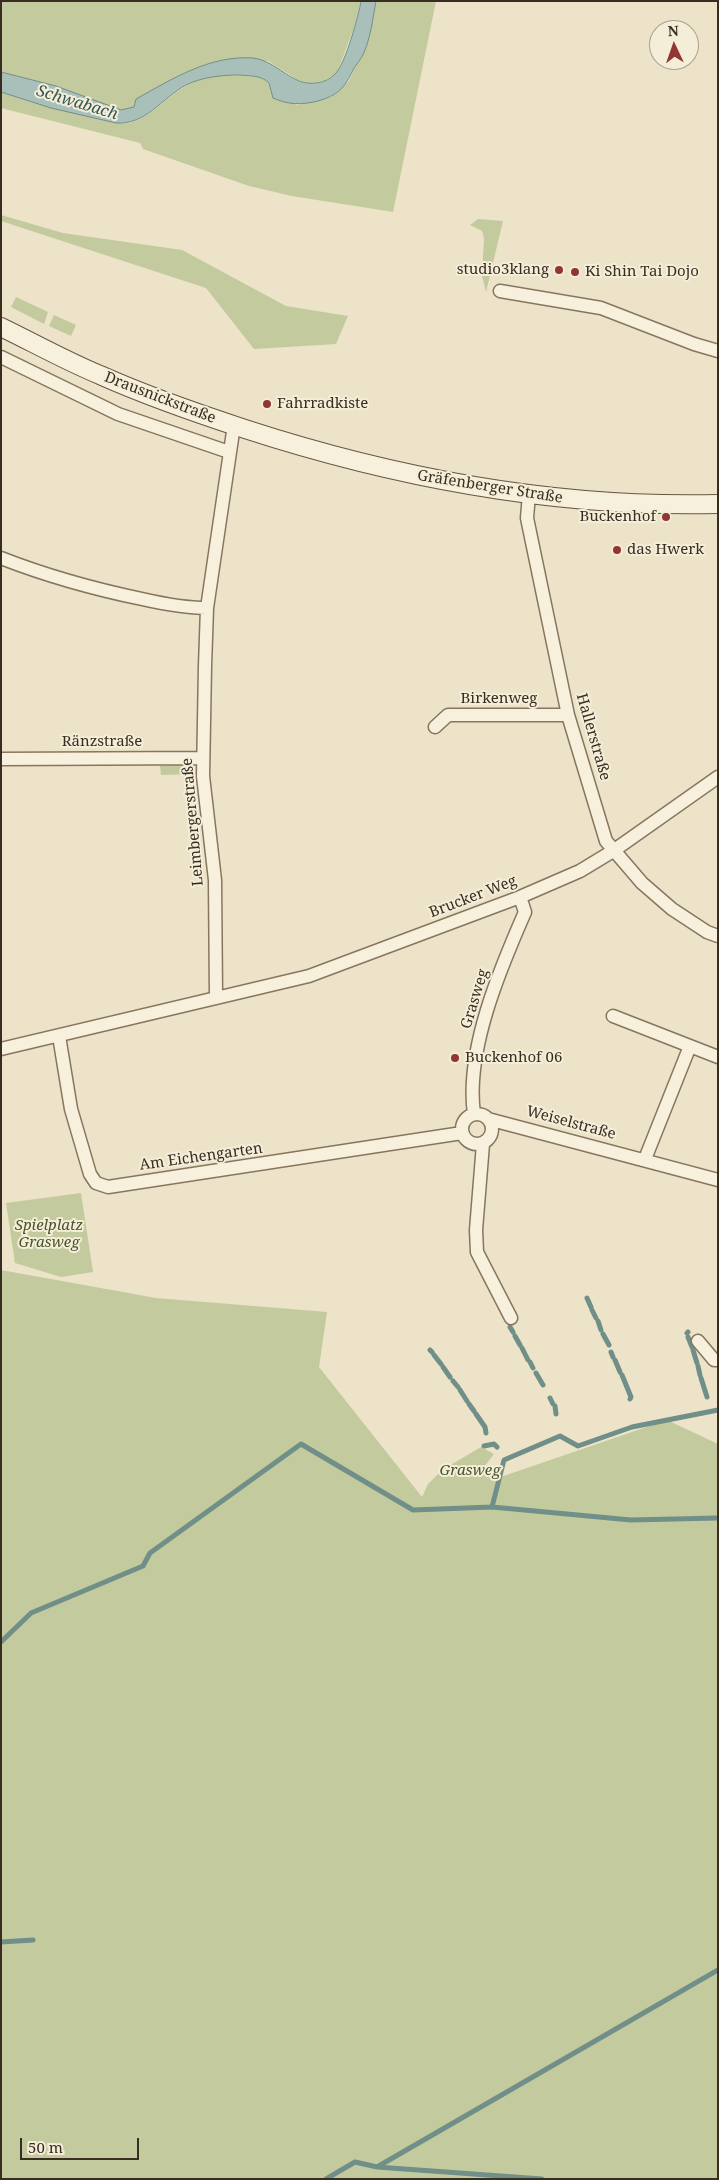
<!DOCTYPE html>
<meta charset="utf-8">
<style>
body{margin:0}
#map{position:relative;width:719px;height:2180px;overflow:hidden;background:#ece3c9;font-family:"Noto Serif",serif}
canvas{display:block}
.frame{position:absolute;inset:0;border:2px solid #392d21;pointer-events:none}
.north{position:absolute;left:649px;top:20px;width:50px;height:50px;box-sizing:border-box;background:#f4edd8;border:1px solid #a9a08f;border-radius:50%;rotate:357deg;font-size:14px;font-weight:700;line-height:20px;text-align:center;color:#392d21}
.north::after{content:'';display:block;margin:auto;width:18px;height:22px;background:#923633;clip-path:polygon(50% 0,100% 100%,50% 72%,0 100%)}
.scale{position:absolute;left:20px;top:2138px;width:119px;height:22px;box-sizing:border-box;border:2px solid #392d21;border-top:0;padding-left:6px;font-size:15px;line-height:18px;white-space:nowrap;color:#392d21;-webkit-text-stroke:4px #f4edd8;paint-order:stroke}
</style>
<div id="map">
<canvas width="719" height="2180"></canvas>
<div class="frame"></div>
<div class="north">N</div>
<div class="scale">50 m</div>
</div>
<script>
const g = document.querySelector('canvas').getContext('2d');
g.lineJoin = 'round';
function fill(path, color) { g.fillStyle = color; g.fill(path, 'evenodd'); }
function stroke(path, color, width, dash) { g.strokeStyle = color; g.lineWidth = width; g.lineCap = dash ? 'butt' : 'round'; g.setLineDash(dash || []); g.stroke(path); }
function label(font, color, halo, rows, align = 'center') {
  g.font = font + ' "Noto Serif",serif'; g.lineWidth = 4; g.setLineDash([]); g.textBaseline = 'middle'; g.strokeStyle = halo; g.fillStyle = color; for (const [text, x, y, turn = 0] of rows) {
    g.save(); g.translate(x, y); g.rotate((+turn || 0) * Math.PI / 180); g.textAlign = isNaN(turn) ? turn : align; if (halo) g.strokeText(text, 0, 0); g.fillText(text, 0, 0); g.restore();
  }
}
fill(new Path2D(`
 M1,1h360l-6,24 -18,48 -13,8 -13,3 -13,-4 -30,-19 -44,-1 -90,47 -13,4 -65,-25 -55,-14z
 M376,1h60l-43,211 -101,-16 -43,-10 -106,-37 -3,-6 -139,-35v-16c34,11 66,19 101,26 7,2 19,7 26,5 23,-5 38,-26 58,-37 18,-11 43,-12 63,-10 12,1 21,3 22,16l26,13 34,-8 18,-16 5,-12 11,-18z
 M1,215l62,18 119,17 104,56 62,10 -12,28 -82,5 -48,-61 -205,-67z
 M478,219l25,2 -17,71 -4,-16 2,-38 -2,-7 -12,-6z
 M16,297l32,15 -4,12 -33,-17z
 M54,315l22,10 -5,11 -22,-10z
 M186,765l5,3 1,6 -31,1 -1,-9z
 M81,1193l12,79 -32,5 -46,-14 -9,-60z
 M1,1270l155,28 171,14 -8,55 103,130 6,-13 14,-14 39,-23 13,7 -10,13 8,13 175,-60 51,24v735h-717z`), '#c3ca9d');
const water = new Path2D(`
 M361,1h15c-3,16 -5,34 -11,49 -2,7 -8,13 -12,20 -9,19 -15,25 -35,31 -17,4 -29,4 -45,-3l-4,-15c-8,-8 -19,-7 -30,-8 -17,0 -37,2 -53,10 -24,13 -40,40 -70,38l-65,-15 -50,-16v-20l55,14 65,24 13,-3 2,-8c36,-20 74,-44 117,-41 17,2 29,15 44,22 13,6 29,4 39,-7 9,-9 23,-58 25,-72z`);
fill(water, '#a9c0ba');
stroke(water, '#708f88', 1);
stroke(new Path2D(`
 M587,1298l4,9
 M592,1310l4,8
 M598,1321l3,9
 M510,1327l3,5
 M687,1333l1,-1
 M603,1334l6,11
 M515,1336l5,9
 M688,1337l4,10
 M522,1348l6,12
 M430,1350l2,2
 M693,1350l4,13
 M611,1352l2,5
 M434,1355l7,9
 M615,1360l5,12
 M530,1362l3,6
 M698,1366l2,9
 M443,1367l7,10
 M536,1373l7,12
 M622,1375l9,22 -1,2
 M701,1378l6,19
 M453,1381l5,6
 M460,1390l7,11
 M550,1398l3,6
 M469,1404l5,7
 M555,1406l1,8
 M476,1414l9,13 1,6
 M484,1446l10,-2 3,3
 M492,1507l139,13 87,-2
 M1,1642l30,-29 112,-47 7,-13 151,-109 112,66 79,-3 12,-47 56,-24 18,10 54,-19 86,-17
 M1,1942l32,-2
 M377,2167l341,-197
 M326,2179l29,-17 22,5 165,12`), '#708f88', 5);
const street = new Path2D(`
 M500,291l101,17 93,36 24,7
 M1,357l117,57 111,38
 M529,494l-2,24 41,197 38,126 36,42 30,26 35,23 11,4
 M1,558c46,18 93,31 141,41 22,5 42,9 65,9
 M435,727l13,-12h120
 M1,759l202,-1
 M216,997l-1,-117 -12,-104 2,-110 2,-58 27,-183
 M613,1016l105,41
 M59,1036l12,73 19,65 6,9 12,4 354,-54
 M1,1049l308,-73 211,-79 60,-26 33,-20 105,-74
 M462 1129a15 15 0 1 1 30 0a15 15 0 1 1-30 0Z
 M474,1114c-9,-63 26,-145 51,-202l-5,-15
 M488,1119l230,61
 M483,1144l-7,86 1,22 34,66
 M645,1159l45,-113
 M698,1341l16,19h4`);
const secondary = new Path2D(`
 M1,327c33,16 65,34 99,48 47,21 96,38 145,54 154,50 311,79 473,75`);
stroke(street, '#87765f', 15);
stroke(secondary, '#695742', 20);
stroke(street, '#f7f0dc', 12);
stroke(secondary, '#f7f0dc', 18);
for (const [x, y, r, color] of [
 [559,270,5,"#923633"],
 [575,272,5,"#923633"],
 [267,404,5,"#923633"],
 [666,517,5,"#923633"],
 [617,550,5,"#923633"],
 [455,1058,5,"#923633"]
]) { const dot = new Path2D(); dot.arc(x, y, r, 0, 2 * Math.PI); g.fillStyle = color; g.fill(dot); stroke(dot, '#f4edd8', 2); }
label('15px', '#392d21', '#f4edd8', [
 ["studio3klang",549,270,"right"],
 ["Ki Shin Tai Dojo",585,272],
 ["Fahrradkiste",277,404],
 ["Buckenhof",656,517,"right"],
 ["das Hwerk",627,550],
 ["Buckenhof 06",465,1058]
], 'left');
label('15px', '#392d21', '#f4edd8', [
 ["Drausnickstraße",160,398,21],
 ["Gräfenberger Straße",490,487,9],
 ["Birkenweg",499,699],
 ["Hallerstraße",593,737,74],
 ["Ränzstraße",102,742],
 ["Leimbergerstraße",193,822,-95],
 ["Brucker Weg",473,897,-21],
 ["Grasweg",475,999,-73],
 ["Weiselstraße",571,1123,15],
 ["Am Eichengarten",201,1157,-8]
]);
label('italic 15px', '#475429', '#f4edd8', [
 ["Spielplatz",49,1226],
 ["Grasweg",49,1243],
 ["Grasweg",470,1471]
]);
label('italic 16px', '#325756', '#f4edd8', [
 ["Schwabach",77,103,17]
]);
</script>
